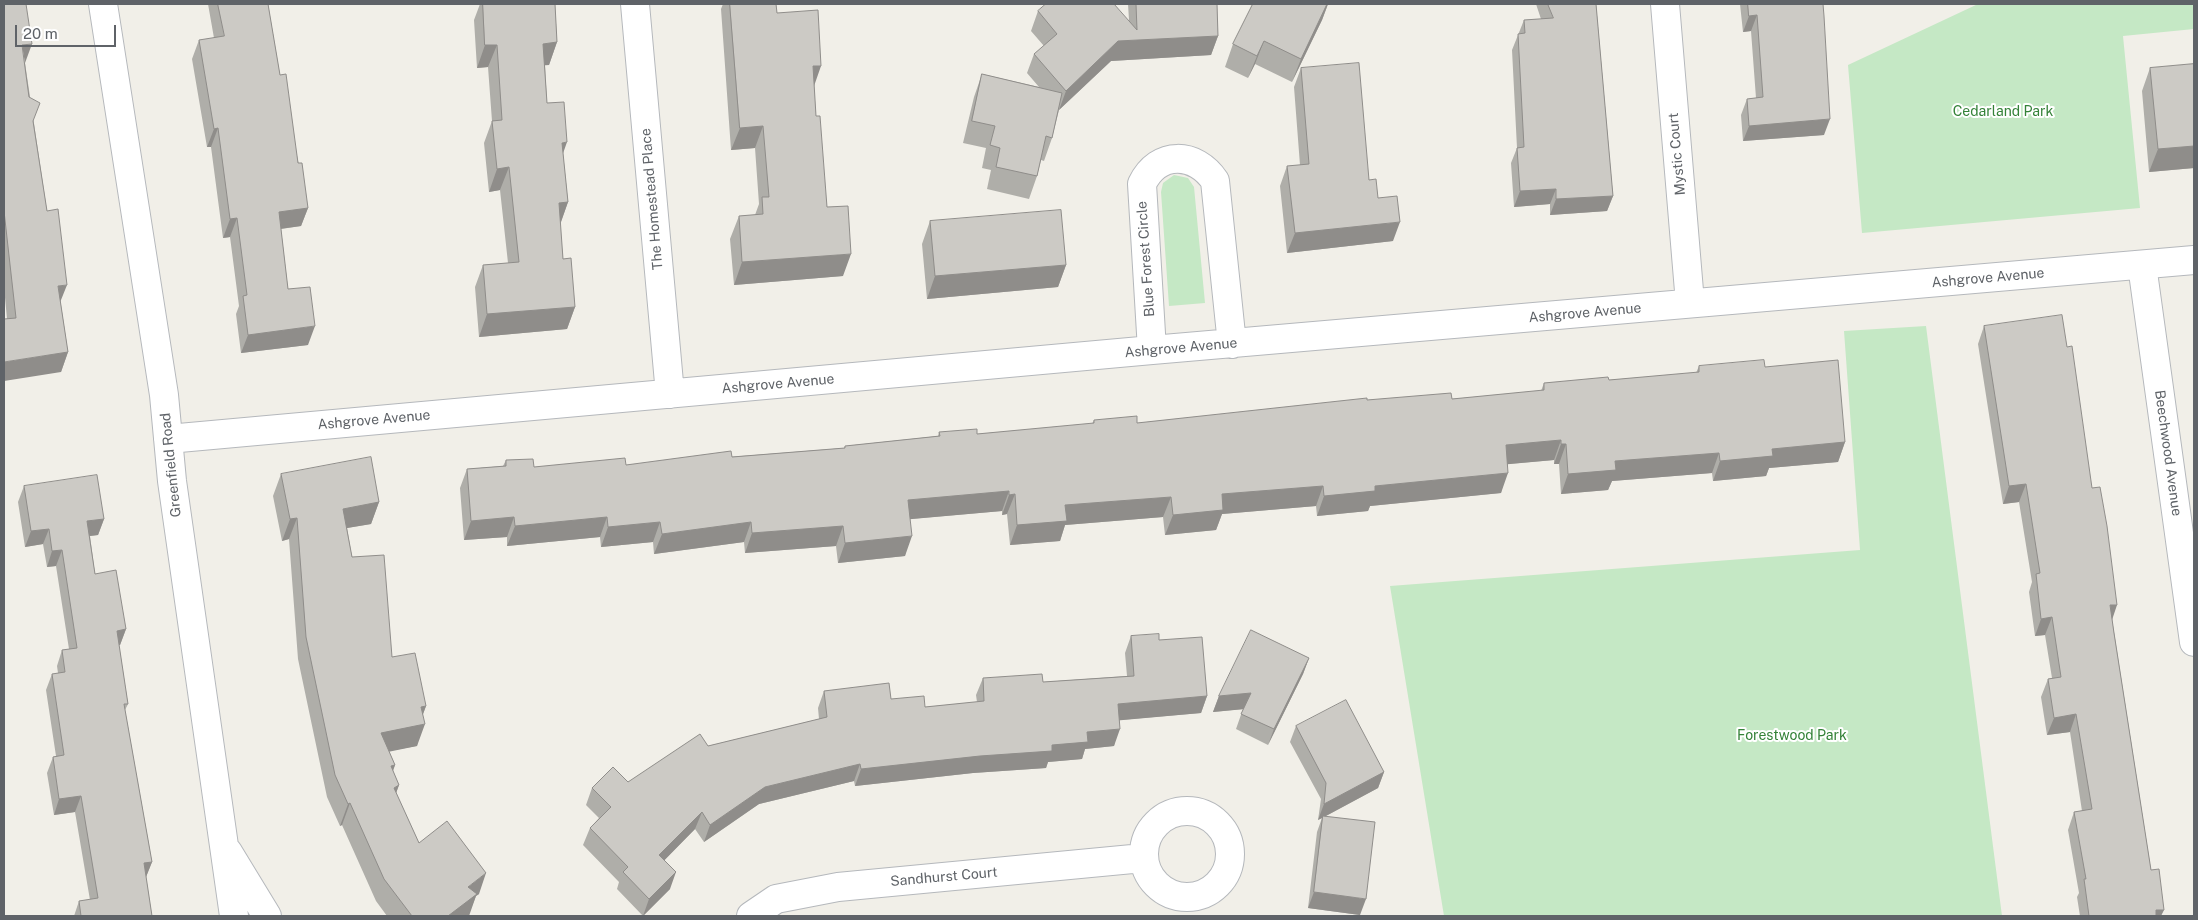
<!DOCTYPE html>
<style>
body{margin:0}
#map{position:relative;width:2198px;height:920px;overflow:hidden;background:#f1efe8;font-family:"Public Sans",sans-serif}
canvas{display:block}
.frame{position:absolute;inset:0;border:5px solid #5f6368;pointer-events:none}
.scale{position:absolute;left:15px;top:25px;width:101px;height:22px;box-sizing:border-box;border:2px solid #5f6368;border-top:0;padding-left:6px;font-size:15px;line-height:18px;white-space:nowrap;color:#5f6368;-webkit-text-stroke:4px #fff;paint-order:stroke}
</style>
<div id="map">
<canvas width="2198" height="920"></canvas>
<div class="frame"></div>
<div class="scale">20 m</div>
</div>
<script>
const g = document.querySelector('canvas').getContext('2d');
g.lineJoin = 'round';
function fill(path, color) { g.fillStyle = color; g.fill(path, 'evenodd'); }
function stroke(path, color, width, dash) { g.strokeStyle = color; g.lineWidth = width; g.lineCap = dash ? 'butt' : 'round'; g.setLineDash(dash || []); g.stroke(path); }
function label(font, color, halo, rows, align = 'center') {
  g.font = font + ' "Public Sans",sans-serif'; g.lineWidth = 4; g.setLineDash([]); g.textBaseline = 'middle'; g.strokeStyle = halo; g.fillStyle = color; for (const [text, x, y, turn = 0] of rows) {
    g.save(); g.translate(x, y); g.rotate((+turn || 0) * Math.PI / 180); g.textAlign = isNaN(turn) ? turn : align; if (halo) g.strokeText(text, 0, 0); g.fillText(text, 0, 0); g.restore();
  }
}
fill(new Path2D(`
 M1978,4h216v25l-71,7 17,172 -278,25 -14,-168z
 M1174,175l14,3 6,9 11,116 -36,3 -8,-114 2,-9z
 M1926,326l76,590h-558l-54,-330 470,-36 -16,-219z`), '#c5e8c5');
const street = new Path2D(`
 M103,4l61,391 8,86 62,435
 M635,4l35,390
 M1665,4l25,299
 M2142,265l52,377
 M1152,350l-10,-166c16,-34 54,-32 73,-3l17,163
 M168,439l984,-89 1042,-90
 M1144 854a43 43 0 1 1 86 0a43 43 0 1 1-86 0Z
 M228,852l39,64
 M751,916l25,-17 62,-12 305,-29`);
stroke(street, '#b5b8bc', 30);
stroke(street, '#fff', 28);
fill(new Path2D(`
 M4,4l21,59 43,289 -7,20 -54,-53 -3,-32z
 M208,4h60l12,71 28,133 -7,18 -20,3 7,60 20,56 -67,8 -5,-39 3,-8 -9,-69 -7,1 -12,-91h-4l-15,-88 7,-19 15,-2z
 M480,4h75l2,38 -8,23h-4l2,38 16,50 5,49 -8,22 3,35 12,48 -8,22 -88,8 -4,-50 8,-22 25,-2 -8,-73 -11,2 -5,-49 8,-22 -4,-54 -11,1 -3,-48z
 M723,4h53l1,9 37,73 2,30 11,91 16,69 -109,9 -4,-46 9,-23 16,-1 4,-11 -4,-56 -24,2 -10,-141z
 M1128,4h89l1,32 -7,19 -100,6 -52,49 -7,28 -8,23 -3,-1 -4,16 -8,23 -42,-10 4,-19 -9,-2 4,-20 -23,-5 11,-46 8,-23 57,13 -12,-14 7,-19 10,-8 -13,-15 7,-20 91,9z
 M1253,4h75l-6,16 -30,62 -37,-18 -7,14 -23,-11 8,-23z
 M1536,4h60l17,192 -6,15 -57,4v-11l-36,3 -3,-44 6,-15 -5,-98 12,-30 17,-1z
 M1740,4h83l1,131 -81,6 -2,-26 6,-16 9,-1 -5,-67 -8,1z
 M2194,64v104l-45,4 -7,-81 8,-23z
 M1301,68l68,112 9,18 15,43 -106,12 -7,-67 7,-20 13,-1 -6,-78z
 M930,221l136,44 -8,22 -131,12 -5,-55z
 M1984,326l83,21 45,272 39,251 10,46h-81l-3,-19 2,-4 -11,-63 6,-18 8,-1 -12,-79 -23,3 -6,-38 7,-18 4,-1 -7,-43 -10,1 -6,-44 3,-10 -13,-80 -16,2 -25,-160z
 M1699,366l66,1 80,75 -7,20 -69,6 -3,8 -53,5 -1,-8 -100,8 -4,9 -47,4 -2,-30h-5v-4l-46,4 -7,29 -131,13 -2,5 -51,5 -1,-10 -94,8 -6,16 -51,5 -2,-18 -98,8 -5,16 -50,4 -3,-31 -5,1v-4l-92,8 -5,37 -67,7 -2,-17 -91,7 -1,-11 -90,12 -1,-12 -52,5 -1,-10 -93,9v-9l-43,3 -4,-52 7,-19 36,-3 3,-6 28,7 92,-2 218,-17 1,-2 93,-10 1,-4 38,2 115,-10 2,-4 43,3 230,-23 85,-1 89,-8 3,-8 65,-3 87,-7z
 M281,474l98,28 -8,22 -24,4 5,29 40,100 34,49 -3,8 -6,32 -28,5 6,14 -2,6 6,14 -3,8 23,50 60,51 -3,2 -8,20h-81l-11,-15 -34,-76 -2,1 -13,-29 -29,-138 -9,-120 -7,2 -9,-45z
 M24,486l80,33 -6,16 -8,1 5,38 31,55 -6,16h-1l9,59 -3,6 27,152 -6,15 6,39h-78l5,-15 11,-1 -15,-88 -21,3 -7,-42 6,-16 3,-1 -10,-66 6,-16 6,-1 -1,-7 5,-16 7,-1 -13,-83 -9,1 -4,-23 -18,3 -7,-45z
 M1131,636l28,4 48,56 -6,17 -81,7 -6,26 -29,3 -3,10 -34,3 -2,6 -73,5 -118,13 -1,-5 -95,23 -55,38 -9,-13 -31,31 6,29 -27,27 -26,-27 2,-7 -36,-37 7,-17 9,-10 -13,-13 6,-17 36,-6 80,-36 111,-27 -1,-11 6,-17 67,8 34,8 52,-5 -1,-7 7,-17 60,4 84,-6 -2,-23z
 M1309,658l-6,16 -35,71 -32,-16 7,-20 -30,3 6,-16z
 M1296,726l88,46 -6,16 -52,28 34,99 -52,-7 9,-76 5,-14 -4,2 3,-21 -31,-57z`), '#afaea9');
fill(new Path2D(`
 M1327,4h1l-6,16 -30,62 9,-23z
 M1757,15l-6,16 -8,1 6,-16z
 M1218,36l-7,19 -100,6 -52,49 7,-19 52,-50z
 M1264,41l-9,23 -7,14 9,-22z
 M557,42l-8,23 -14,1 8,-22z
 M32,44l-7,19 -3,-18z
 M485,45h12l-9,22 -11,1z
 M813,66h8l-8,23z
 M1830,119l-6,16 -81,6 6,-15z
 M763,126l-8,22 -24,2 9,-22z
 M218,128l-7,19h-4l7,-18z
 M567,142l-8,23 3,-22z
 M2194,146v22l-45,4 9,-23z
 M509,167l-9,23 -11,2 8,-23z
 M1556,189l-6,15 -36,3 6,-16z
 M1613,196l-6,15 -57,4 6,-16z
 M568,202l-8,23 -1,-22z
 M308,208l-7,18 -29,4 7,-18z
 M237,218l-7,19 -7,1 7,-19z
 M1400,222l-7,19 -106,12 8,-20z
 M851,254l-8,22 -109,9 8,-23z
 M1066,265l-8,22 -131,12 8,-23z
 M67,285l-8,20 -1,-19z
 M575,307l-8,22 -88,8 8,-23z
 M315,326l-7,19 -67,8 7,-18z
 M68,352l-7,20 -57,9v-19z
 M1561,440l-7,20 -55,5 7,-20z
 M1845,442l-7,20 -69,6 -3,8 -53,5 7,-20 52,-12z
 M1561,444h5l-7,20h-5z
 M1719,453l-7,20 -100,8 -4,9 -47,4 7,-20 47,-13z
 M1508,473l-7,20 -131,13 -2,5 -51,5 7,-20 51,-10z
 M2026,484l-7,18 -16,2 6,-18z
 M1323,486l-7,20 -94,8 -6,16 -51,5 8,-20 49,-21z
 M1009,491l-7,20 -101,9 7,-20z
 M1015,494l-8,20 -5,1 7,-20z
 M1171,497l-8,20 -98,8 -5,16 -50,4 7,-20 48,-20z
 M379,502l-8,22 -36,6 8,-21z
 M514,517l-7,20 -43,3 7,-19z
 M607,517l-7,20 -93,9 8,-20z
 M297,518l-8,21 -7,2 8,-22z
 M104,519l-6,16 -17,2 6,-16z
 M660,522l-7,20 -52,5 7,-20z
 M751,522l-7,20 -90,12 8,-20z
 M843,526l-7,20 -91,7 7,-20z
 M49,529l-6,15 -18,3 6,-16z
 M912,536l-7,20 -67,7 7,-20z
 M62,550l-6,16 -9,1 5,-16z
 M2110,605h7l-6,18z
 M2052,617l-7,18 -10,1 6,-17z
 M126,629l-6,16 -9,2 6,-16z
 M1309,658l-6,16 -35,71 6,-16z
 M1251,693l-6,16 -32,3 6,-16z
 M1207,696l-6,17 -89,8 6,-17z
 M426,706l-7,19 6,-1 -8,22 -44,9 8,-22 40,-26z
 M2076,714l-6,18 -23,3 7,-17z
 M1120,729l-6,17 -29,3 -3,10 -34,3 -2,6 -73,5 -118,13 6,-17 191,-24 35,-13z
 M860,764l-6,17 -95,23 -55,38 6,-17 55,-38z
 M395,765l-8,21 4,-20z
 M1384,772l-6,16 -56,30 1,-2 -1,2 -4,2 6,-16z
 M399,785l-8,22 3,-19z
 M81,796l-6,16 -21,3 5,-16z
 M350,803l-8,22 -2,1 8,-22z
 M702,812l-7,17 -42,43 6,-17z
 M152,862l-6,15 -2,-14z
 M676,872l-6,17 -27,27 6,-17z
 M486,873l-7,21 -3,2 -7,20h-21l20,-29z
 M1314,892l52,7 -6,16 -52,-7z
 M2156,910h8l-3,6h-8z`), '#8f8d8a');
const building = new Path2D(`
 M4,4h22l6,40 -10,1 7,52 11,6 -7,18 14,90 11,-2 9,76 -9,1 10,66 -64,10v-43l12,-1 -12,-107z
 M218,4h50l12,71 6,-1 12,89h4l6,45 -29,4 9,77 22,-2 5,39 -67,9 -5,-39 4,-1 -10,-77 -7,1 -12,-91 -4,1 -15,-89 25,-4z
 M483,4h72l2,38 -14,2 4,59 17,-1 3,40 -5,1 6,59 -9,1 4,56 8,-1 4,49 -88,7 -4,-49 36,-3 -10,-95 -12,2 -5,-48 10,-1 -5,-75h-12z
 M730,4h46l1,9 41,-3 3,56h-8l3,50h4l7,91 21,-1 3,48 -109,8 -3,-46 24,-2 -1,-17h7l-6,-71 -23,2z
 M1046,4h68l23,26 -1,-26h81l1,32 -100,5 -52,50 -32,-37 23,-20 -19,-23z
 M1253,4h74l-26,55 -37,-18 -7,15 -24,-12z
 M1548,4h48l17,192 -57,3v-10l-36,2 -3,-43 7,-1 -6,-113 7,-1 -1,-13 29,-2z
 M1748,4h75l1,12 6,103 -81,7 -2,-27 16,-2 -6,-82 -8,1z
 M1359,63l10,117 7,-1 2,19 19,-2 3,26 -105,11 -8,-67 22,-2 -8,-96z
 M2194,64v82l-36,3 -8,-81z
 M982,74l80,19 -10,45 -6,-2 -9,40 -41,-9 4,-19 -10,-3 5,-19 -23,-5z
 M1061,210l5,55 -131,11 -5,-55z
 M2062,315l5,32 5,-1 20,142 8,-1 7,39 10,79h-7l4,28 37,237 8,-1 5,41h-8v6h-67l-5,-37h2l-12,-67 18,-3 -16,-95 -22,4 -6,-39 13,-2 -9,-60 -11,2 -5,-45 4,-1 -14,-89 -17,2 -25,-160z
 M1764,360l1,7 73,-7 7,82 -73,7 1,7 -53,5 -1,-8 -104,8 1,9 -48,4 -2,-30h-5v-4l-55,5 2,28 -133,13v5l-51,5 -1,-10 -101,8 1,16 -50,5 -2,-18 -106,8 2,16 -50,4 -2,-31 -6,1v-4l-101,9 4,36 -67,7 -2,-17 -91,7 -1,-11 -89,12 -2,-12 -52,5 -1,-10 -92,9 -1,-9 -43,4 -4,-52 39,-3v-6l27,-1 1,8 91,-9 1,7 105,-14 1,6 113,-9v-2l95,-10 -1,-4 38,-3v5l117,-11v-3l43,-4v7l230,-25v2l84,-7 1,6 92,-9v-7l64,-6 1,3 90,-8v-6z
 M371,457l8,45 -36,7 9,48 32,-2 8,102 23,-4 11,53 -5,1 4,17 -44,9 14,32 -4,1 8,19 -5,3 25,55 28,-22 39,52 -18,14 9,7 -29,22h-36l-28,-37 -34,-76 -2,1 -13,-29 -29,-138 -9,-119 -7,1 -9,-45z
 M97,475l7,44 -17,2 8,53 21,-4 10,59 -9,2 11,73h-4l28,158 -8,1 8,53h-71l-2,-15 19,-3 -17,-102 -22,3 -6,-42 11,-2 -12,-81 13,-2 -3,-22 15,-2 -15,-98 -10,1 -3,-22 -18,2 -7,-45z
 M1251,630l58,28 -35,71 -33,-15 10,-21 -32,3z
 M1159,634v6l43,-3 5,59 -89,8 2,25 -33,3 1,10 -36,3v6l-72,5 -119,13 -1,-5 -95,23 -55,38 -8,-13 -43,43 17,17 -27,27 -26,-27 5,-5 -38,-39 21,-21 -19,-19 21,-21 15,15 72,-48 8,12 119,-29 -3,-26 65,-8 2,16 33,-3 1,11 59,-6 -1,-23 59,-4 1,8 91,-6 -3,-40z
 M1346,700l38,72 -60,32 2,-21 -30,-57z
 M1323,816l52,6 -9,77 -52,-7z`);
fill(building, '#cccac5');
stroke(building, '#8f8d8a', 1);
label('14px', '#348238', '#fff', [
 ["Cedarland Park",2003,112],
 ["Forestwood Park",1792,736]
]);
label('14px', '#5f6368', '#fff', [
 ["Mystic Court",1677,154,-95],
 ["The Homestead Place",652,199,-95],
 ["Blue Forest Circle",1146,259,-94],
 ["Ashgrove Avenue",1988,278,-5],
 ["Ashgrove Avenue",1585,313,-5],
 ["Ashgrove Avenue",1181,348,-5],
 ["Ashgrove Avenue",778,384,-5],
 ["Ashgrove Avenue",374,420,-5],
 ["Beechwood Avenue",2168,453,82],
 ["Greenfield Road",171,465,-96],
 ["Sandhurst Court",944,877,-5]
]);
</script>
